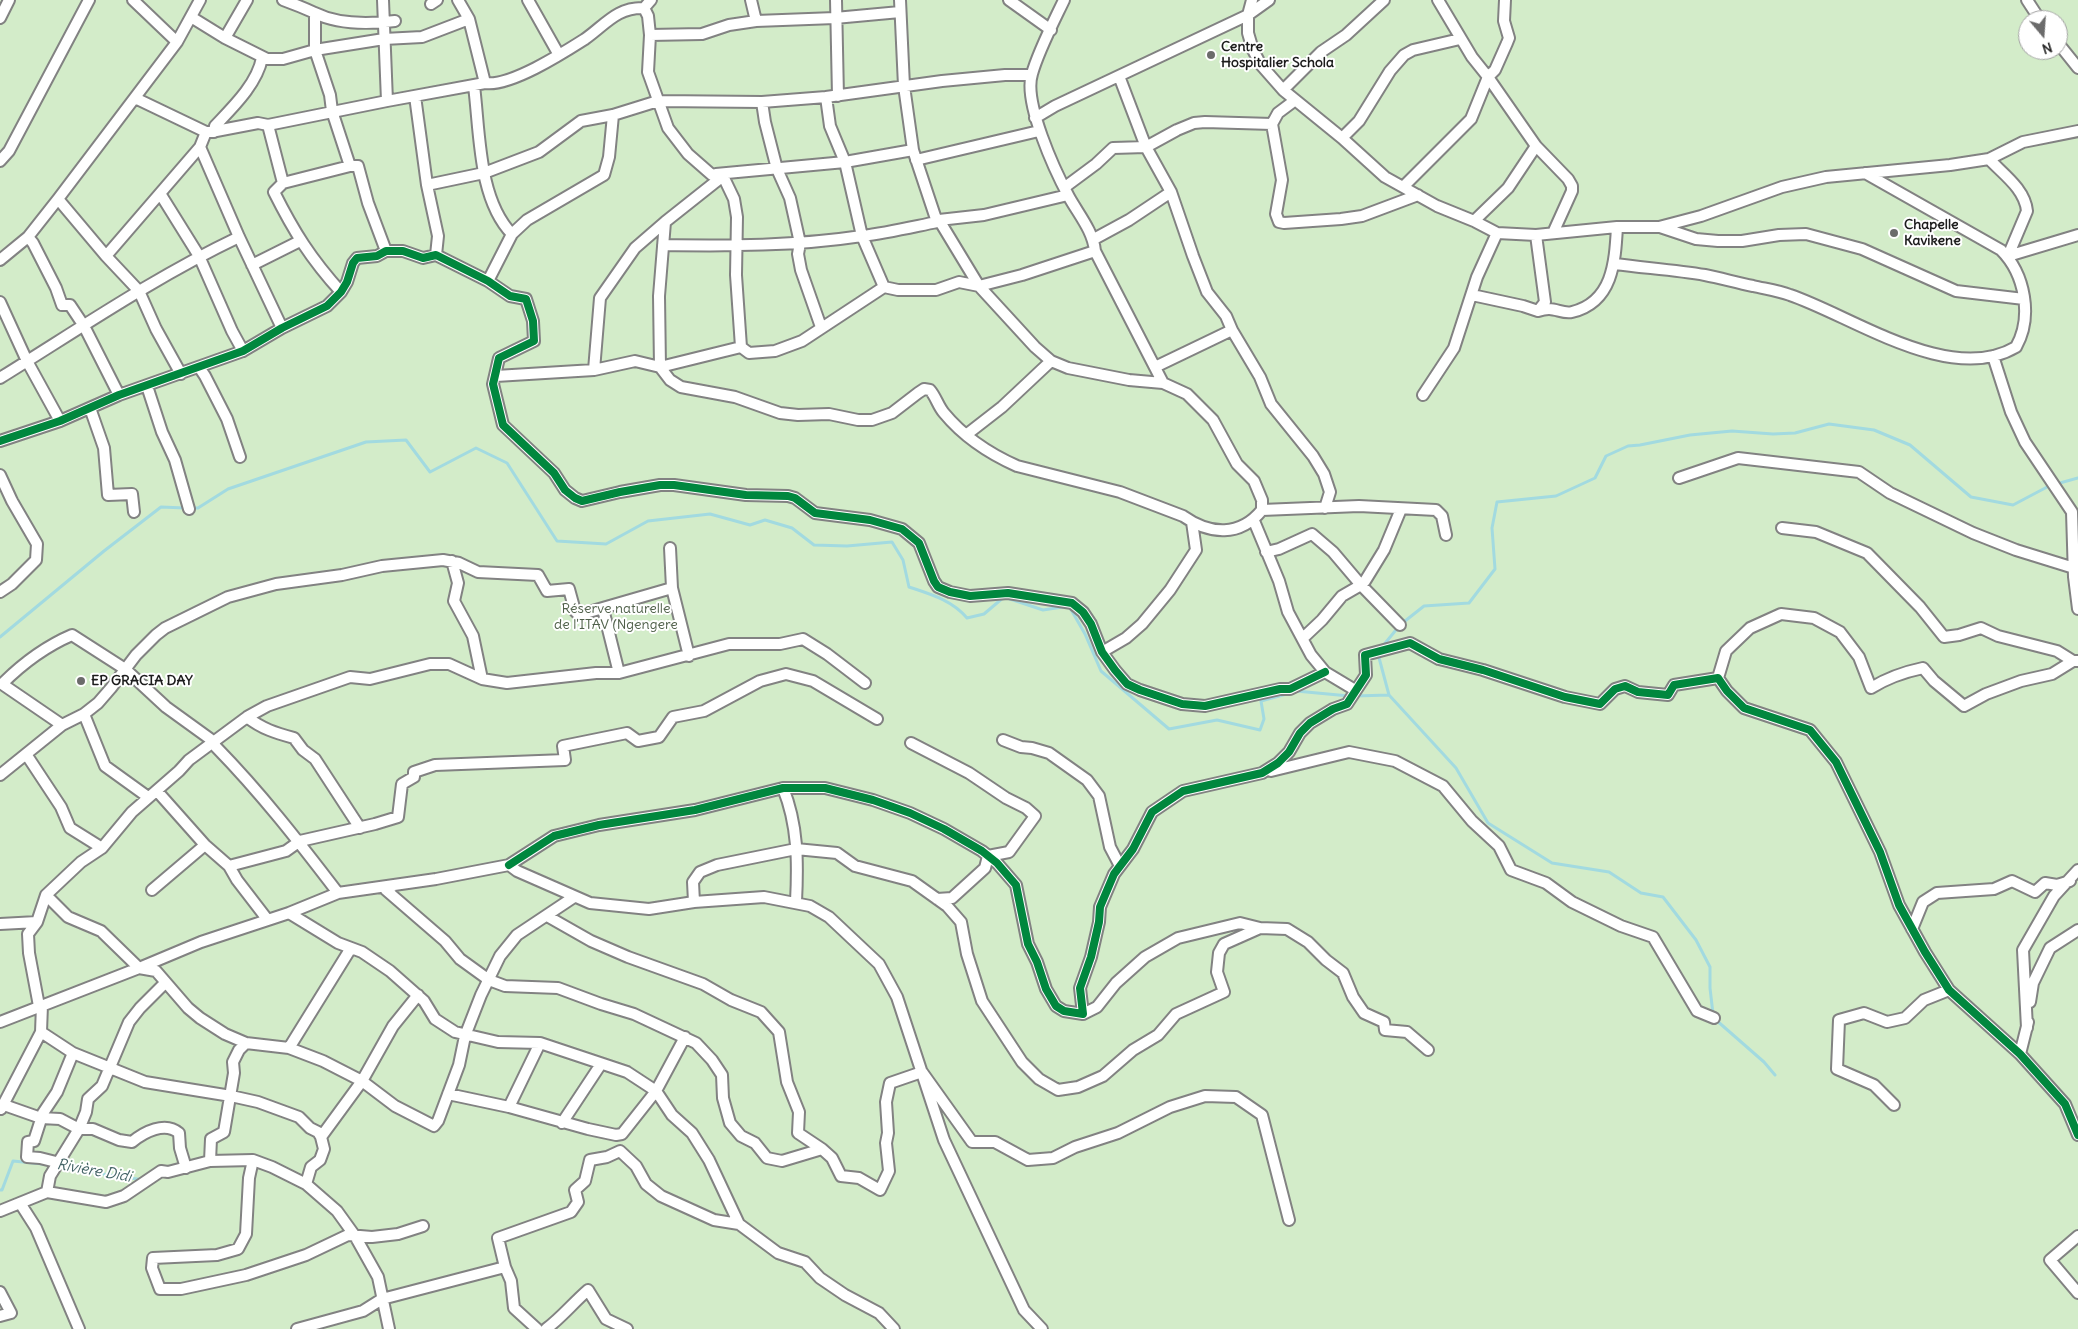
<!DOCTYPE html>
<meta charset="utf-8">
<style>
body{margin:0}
#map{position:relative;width:2078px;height:1329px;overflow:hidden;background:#fff;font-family:Delius,sans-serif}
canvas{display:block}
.north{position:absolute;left:2018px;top:10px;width:50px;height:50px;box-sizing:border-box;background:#fff;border:1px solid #a4a4a4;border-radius:50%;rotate:162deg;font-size:14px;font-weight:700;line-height:20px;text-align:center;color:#1c1c1c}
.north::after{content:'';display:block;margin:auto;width:18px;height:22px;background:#6b6b6b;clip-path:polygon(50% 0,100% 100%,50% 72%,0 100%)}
</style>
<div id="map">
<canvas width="2078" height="1329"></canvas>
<div class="north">N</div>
</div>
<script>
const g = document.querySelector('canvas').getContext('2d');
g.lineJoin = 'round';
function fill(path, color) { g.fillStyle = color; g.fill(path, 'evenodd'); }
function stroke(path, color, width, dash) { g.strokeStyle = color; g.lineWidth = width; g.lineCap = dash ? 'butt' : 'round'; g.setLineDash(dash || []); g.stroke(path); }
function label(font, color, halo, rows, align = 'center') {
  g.font = font + ' Delius,sans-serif'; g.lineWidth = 4; g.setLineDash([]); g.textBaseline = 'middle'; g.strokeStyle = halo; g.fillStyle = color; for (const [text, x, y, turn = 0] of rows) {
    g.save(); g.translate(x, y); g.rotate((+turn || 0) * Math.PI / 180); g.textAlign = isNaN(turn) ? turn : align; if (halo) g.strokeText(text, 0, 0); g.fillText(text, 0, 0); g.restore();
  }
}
fill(new Path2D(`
 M0,0h2078v1329h-2078zM2028,20h30v30h-30z`), '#d3ecc9');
stroke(new Path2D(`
 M192,508h6l30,-19 138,-47 40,-2 24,32 46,-24 31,15 50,78 49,3 42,-23 62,-7 40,11 15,-5 27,8 22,17 33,1 45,-4 11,18 6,27c21,7 43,13 58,31l17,-4 20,-17 39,13 26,-4 16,28 16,37 68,58 48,-9 43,10 4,-11 -3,-18 29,-8
 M0,637l104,-86 57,-44 24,1
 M1382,647l18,-22 24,-19 45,-3 26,-34 -3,-41 5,-26 59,-6 39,-18 11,-22 22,-10 12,-1 50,-10 42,-4 41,3 22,-1 34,-9 45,6 36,15 61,52 42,8 36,-19 29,-8
 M1378,654l11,41 67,73 32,55 64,40 57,9 32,21 22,4 33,43 14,27v21l3,26
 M1296,691l53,5
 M1355,696l34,-1
 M1716,1020l48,42 11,13
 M62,1165l16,1 18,7 48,7
 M0,1190h2l11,-29 30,3`), '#a2dae0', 3);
const street = new Path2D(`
 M133,0l44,42
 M283,0c11,4 21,8 32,13 24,12 55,11 80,8
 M383,0l4,101
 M458,0l11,19 16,64
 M528,0l31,55
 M751,0l5,21
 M836,0l2,96
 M900,0l4,86 9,64 24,72 2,-2 40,66 56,61 16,14 17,7 61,12 34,3
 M1009,0l42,30
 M1252,0l-4,15v18l5,17 8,15 22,25 59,48 43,39 52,29 37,15 23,12 39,2 81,-8h42l42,-11 81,-29 44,-10 124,-12 39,-6 34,-17 55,-11
 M1438,0l34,57 16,20 48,69 32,33 4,7v5l-19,42
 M2027,0l13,20
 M431,4l6,-4
 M644,8l4,8 2,19 -2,37 20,56 20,26 24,21 11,1 11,23 3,18 -1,58 5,72 8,6 26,-2 27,-10 82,-54 14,3h38l23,-8 20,4 43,-11 73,-24
 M315,13v37l15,45 2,16 18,55h8l10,37 18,48
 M191,17l34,21 42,21h16l32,-9 69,-11 38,-2 47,-18
 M0,18l9,-18
 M650,35l52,-1 27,-9 27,-4 79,-3 65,-6
 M225,38l22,-38
 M2058,43l20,25
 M1119,76l27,71 25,45 22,64 14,36 19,24 6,14 28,47 11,27 42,52 11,18 6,18 -5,16
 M474,86c6,47 4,113 38,148
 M1283,90l38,-38 25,-17 38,-35
 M415,96l12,89 11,51 -2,19
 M826,97l4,29 15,36 17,74 22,51
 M135,98l71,34h5l47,-9 10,2 119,-24 98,-18c25,4 78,-30 100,-44 20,-14 32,-32 59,-31l7,-8
 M762,102l3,20 12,47 13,29 10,45 -2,11 3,16 20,57
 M1035,118l20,-12 193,-91 21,-15
 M1272,124l10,56 -6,34 3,8 5,1 57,-4 21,-3 56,-21
 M268,125l15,58 -9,9c20,40 37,67 67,100
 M206,132l-6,15 39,90 43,91
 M214,132l1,-6c18,-19 42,-42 47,-68
 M1342,138l17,-17 31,-50 14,-16 9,-5 47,-11
 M1989,159c14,15 36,30 38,52l-19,45
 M916,160l123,-29
 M0,161l9,-10 80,-151
 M716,174l129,-12 68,-12
 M283,183l67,-17
 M427,185l57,-12 55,-21 42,-31 32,-6 45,-14 104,1 64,-5 116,-16 63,-6h26
 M1065,187l31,-23 17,-16 33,-1 31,-17 17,-7 11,-1 67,2 6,-11 16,-12
 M1403,187l68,-68 17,-42 7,-7 12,-27 2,-5 -5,-17 1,-21
 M161,195l38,61 33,75 11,20
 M58,199l48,57 33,35 17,38 25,45
 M939,220l45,-5 84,-20
 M1474,221l34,-33 28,-42
 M665,222l-6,74 1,71 10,13 11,7 54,10 45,16 18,2 31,-1 29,6h14l20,-7 26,-20 6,-4 6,1c6,7 8,16 14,23 19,23 46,41 73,53l103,26 63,24c27,19 57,21 79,-6v-10l-8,-19 -17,-17 -24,-44 -26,-26 -24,-11 -68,-132c-2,-20 -16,-36 -26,-54 -14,-26 -46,-95 -37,-123 6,-22 22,-53 32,-74
 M1660,227l36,12 22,2h24l37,-6 27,-1 56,15 94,42 68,8
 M28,237l5,6 23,45 6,17h8l14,21 35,69
 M1094,239l35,-19 42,-28
 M663,245c66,1 133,1 199,-9 25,-3 50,-9 75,-14
 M106,256l94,-109
 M2008,256l70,-21
 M0,260l28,-23 30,-38 119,-157 23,-42
 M1615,264c30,4 61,6 90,11 16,3 32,8 48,11 13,3 26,5 37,9 62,21 160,91 226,52 17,-30 9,-73 -15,-97l-136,-77
 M252,265l48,-24
 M488,281l24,-47 15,-14 77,-45 5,-18 4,-42
 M1472,295l51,11 15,5 7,-9 -9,-67
 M0,302l27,59 33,60
 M1538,311c3,-1 7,-2 11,-2 8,0 15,5 23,3 41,-10 43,-50 45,-85
 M1993,356l18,56 14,30 47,70 2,65 4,32
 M199,367l6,9 22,43 13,38
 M1155,367l77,-37
 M594,370l6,-72 35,-50 30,-26 58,-46
 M496,376l98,-6 41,-9 25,6 81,-20
 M0,378c79,-49 155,-101 239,-141
 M147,386l15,46 13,28 14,49
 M1423,395l31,-47 23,-71 20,-44
 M90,408l14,40 4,47 24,-1 2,18
 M966,435l36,-28 49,-46
 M0,441l60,-20 59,-26 124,-44 39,-23 45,-22 14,-14 6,-10 6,-19 4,-5 20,-2 9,-5h17l20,7 13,-3 52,26 22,15 16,3 7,22 1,20 -35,17 -6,26 10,41 51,48 11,17 10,8 7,3 38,-9 40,-7h14l72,10 42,1 7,2 20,15 55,7 32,9 17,14 15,38 4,6 12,5 20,4 38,-3 64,10 11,9 8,12 11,28 13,18 12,14 13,6 42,14 23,2 75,-17h10l35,-17
 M0,475l12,26 25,43 -1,16 -24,24 -12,8
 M1679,478l59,-20 121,14 31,21 83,40 43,17 58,18
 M1262,510l97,-4 77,4 6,6 4,19
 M1254,521l25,60 9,31 23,43 14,17 30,18
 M1782,528l34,4 51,21 53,54 24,30 15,-2 22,-7 17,8 59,15 16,10
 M670,548l2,40 17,68
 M1266,552l13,-3 33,-15 21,18 28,33 39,40
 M452,561l6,22 -4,18 19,35 9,43
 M603,609l16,64
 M1303,638l19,-18 20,-24 19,-11 4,-4 19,-31 17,-41
 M1102,652l24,-14 16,-14 28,-34 26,-40 -4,-28
 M1718,678l8,-27 24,-23 31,-14 33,4 26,14 19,25 12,31c16,-10 33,-16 52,-20l11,13 30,25 22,-12 35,-13 31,-7 21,-13h5
 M84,714l21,52 43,31
 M247,717c15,12 29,16 47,21l9,12 12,9 45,69
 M62,725l-60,-41c21,-21 42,-37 70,-49l53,34 41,38 47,34 3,6c45,46 83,95 122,146
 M1003,740l18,7 11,1 17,5 38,27 12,16 11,51 10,19
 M911,743l58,30 37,25 20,10 9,8 -26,36 -21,4 -3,12 -33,30 -15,1
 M26,754l35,53 9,21 32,20
 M1271,771l78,-19 46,9 48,25 29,35 27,25 12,24 35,13 26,19 49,24 32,11 44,74 17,7
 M0,775l62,-50 22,-11 14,-11 13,-15 25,-33 20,-20 9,-7 63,-31 48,-13 66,-9 40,-9 61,-6 16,3 19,9 60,3 9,16 22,-2 6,22 3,3h4l90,-26
 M783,788c15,37 15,74 13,114
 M157,791l48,54 24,21 8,14 30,39
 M509,865l45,-29 45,-11 96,-15 88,-22h42l48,12 37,13 34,16 38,22 15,12 19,22 12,59 9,18 9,27 10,17 8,5 19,3 -3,-26 11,-31 8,-35 1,-15 14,-33 19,-25 19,-37 31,-21 79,-18 16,-10 11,-11 11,-19 10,-10 23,-14 14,-5 19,-29 -1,-20 45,-12 29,16 44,11 82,27 35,7 15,-15 10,-3 13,6 30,3 6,-10 44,-7 9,13 17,17 66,22 26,32 44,90 19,53 26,47 24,38 71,64 45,50 13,31
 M229,866l57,-15 14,-10 75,-17 23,-7 4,-33 12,-7v-5l21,-7 130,-5 -2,-14 64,-13 11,8 21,-4 14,-20 31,-6 56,-30 26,-7 27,7 64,38
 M393,886l-7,4 59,51 15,18 29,21 16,6 53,2 43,16 33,10 62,29 16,17 10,15 1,23 7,25 11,13 14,7 12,15 15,3 40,-12 10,9 9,18 18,2 21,12 9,-19 -3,-28 2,-10 -2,-31 4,-19 32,-11 50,70h23l33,18 25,-2 22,-11 43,-14 52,-26 35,-11 31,1 26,18 27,105
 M152,890l53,-45
 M46,895l22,22 33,14 38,37 17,3 32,37 12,10 25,16 21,9 43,5 34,13 39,20 33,25 39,20 4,-5 21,-56 6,-29 16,-41 19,-39 17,-21 57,-38
 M694,902l70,-5 46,9 19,11 50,47 18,33 47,143 80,170 18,19
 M289,913l49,30 24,9 28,19 34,30 11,18 20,13 43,10 42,1 87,29 29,19 16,24 20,18 17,27 30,64 39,29 27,9 15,16 25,17 34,18 15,16
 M547,916l44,25 37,16 75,27 28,16 30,12 18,20 8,50 12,30 -1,21 24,16
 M0,924l37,-2
 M1912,929l11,-27 14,-9 57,-4 18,-8 23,11 10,-9 12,2 13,-4
 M2030,1002l3,-19 17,-35 28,-18
 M39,1006l-10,-53 -1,-19 9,-12 9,-27 35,-33 21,-14 30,-36 47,-41 10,-11 58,-43 20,-11 83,-29 20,2 60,-15h19l33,15 25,4 89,-10h23l110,-29h51l23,-5 24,15 38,29
 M1083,1014l14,-7 19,-24 29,-26 33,-19 62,-15 20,5
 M0,1022l139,-54 62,-26 88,-29 49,-20 98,-14 73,-14 8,6 73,32 59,6 45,-7 -1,-20 7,-10 17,-7 79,-16 41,4 18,13 57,15 35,25 14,16 6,32 15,47 40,61 17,17 19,11 20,-3 25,-11 30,-26 25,-15 18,-21 48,-22 -7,-20 2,-19 5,-9 36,-16 27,1 21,13 18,18 17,13 10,24 11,16 20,9 1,8 22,2 21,18
 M2027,1028l-4,-78 31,-54 24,-26
 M41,1032l32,21 72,29 86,14 27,6 41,15 11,11 8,4 3,5 41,-56 31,-55 25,-31
 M289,1048l62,-100
 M2020,1054l8,-32
 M448,1094l61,13 79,22 28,6 6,-1 34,-43 29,-54
 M4,1105l37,13 19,1 19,10h14l26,11 13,2c12,-10 33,-21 47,-9l1,15 6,20
 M1894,1105l-20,-20 -37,-16 2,-49 25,-7 23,9 18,-4 19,-18 25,-10
 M509,1107l31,-64
 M1,1109l40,-77 1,-27
 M562,1123l39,-59
 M253,1160l-4,18 -3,56 -8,15 -21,6 -64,3 -1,10 8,21h21l65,-14 60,-20 42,-20 24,2 26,-3 25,-8
 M210,1161l1,-22 13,-7 10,-59 -1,-11 6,-12 7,-7
 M60,1163l-20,-5 -13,-1 1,-15 6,-1 9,-28 14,-21 16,-39
 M306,1184l5,-17 9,-7 4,-11 -3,-12
 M47,1192l3,-16 29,-47 7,-17 2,-13 14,-13 27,-64 11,-14 25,-25
 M20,1203l16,25 43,101
 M0,1211l47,-19 59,10 18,-6 37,-25 7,1 42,-11 43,-1 19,7 34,17 31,27 18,25 23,41 11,52
 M2078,1236l-28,24 28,33
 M505,1267l-7,-29 73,-26 7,-10 -3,-12 10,-9 5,-21 17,-3 13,-6 16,15 10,18 15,12 53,24 25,4
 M0,1292l11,21 -11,3
 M297,1329l66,-18 19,-12 123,-32 6,14 3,27 23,21
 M546,1329c15,-11 27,-26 42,-39l18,29 21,10`);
stroke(street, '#828282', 14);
stroke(street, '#fff', 10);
stroke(new Path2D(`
 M0,441l60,-20 59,-26 124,-44 39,-23 45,-22 14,-14 6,-10 6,-19 4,-5 20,-2 9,-5h17l20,7 13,-3 52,26 22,15 16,3 7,22 1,20 -35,17 -6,26 10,41 51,48 11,17 10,8 7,3 38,-9 40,-7h14l72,10 42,1 7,2 20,15 55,7 32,9 17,14 15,38 4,6 12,5 20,4 38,-3 64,10 11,9 8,12 11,28 13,18 12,14 13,6 42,14 23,2 75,-17h10l35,-17
 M509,865l45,-29 45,-11 96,-15 88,-22h42l48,12 37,13 34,16 38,22 15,12 19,22 12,59 9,18 9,27 10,17 8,5 19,3 -3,-26 11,-31 8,-35 1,-15 14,-33 19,-25 19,-37 31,-21 79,-18 16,-10 11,-11 11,-19 10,-10 23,-14 14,-5 19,-29 -1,-20 45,-12 29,16 44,11 82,27 35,7 15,-15 10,-3 13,6 30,3 6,-10 44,-7 9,13 17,17 66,22 26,32 44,90 19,53 26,47 24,38 71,64 45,50 13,31`), '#00873e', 8);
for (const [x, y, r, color] of [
 [1211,55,5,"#6b6b6b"],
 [1894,233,5,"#6b6b6b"],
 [81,681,5,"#6b6b6b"]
]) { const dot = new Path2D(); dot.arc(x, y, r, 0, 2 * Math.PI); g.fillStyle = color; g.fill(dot); stroke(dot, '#fff', 2); }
label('bold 14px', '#1c1c1c', '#fff', [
 ["Centre",1221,47],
 ["Hospitalier Schola",1221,63],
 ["Chapelle",1904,225],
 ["Kavikene",1904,241],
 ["EP GRACIA DAY",91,681]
], 'left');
label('14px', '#4f6049', '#fff', [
 ["Réserve naturelle",616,609],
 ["de l'ITAV (Ngengere",616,625]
]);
label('italic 15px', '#426265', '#fff', [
 ["Rivière Didi",94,1171,10]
]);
</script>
